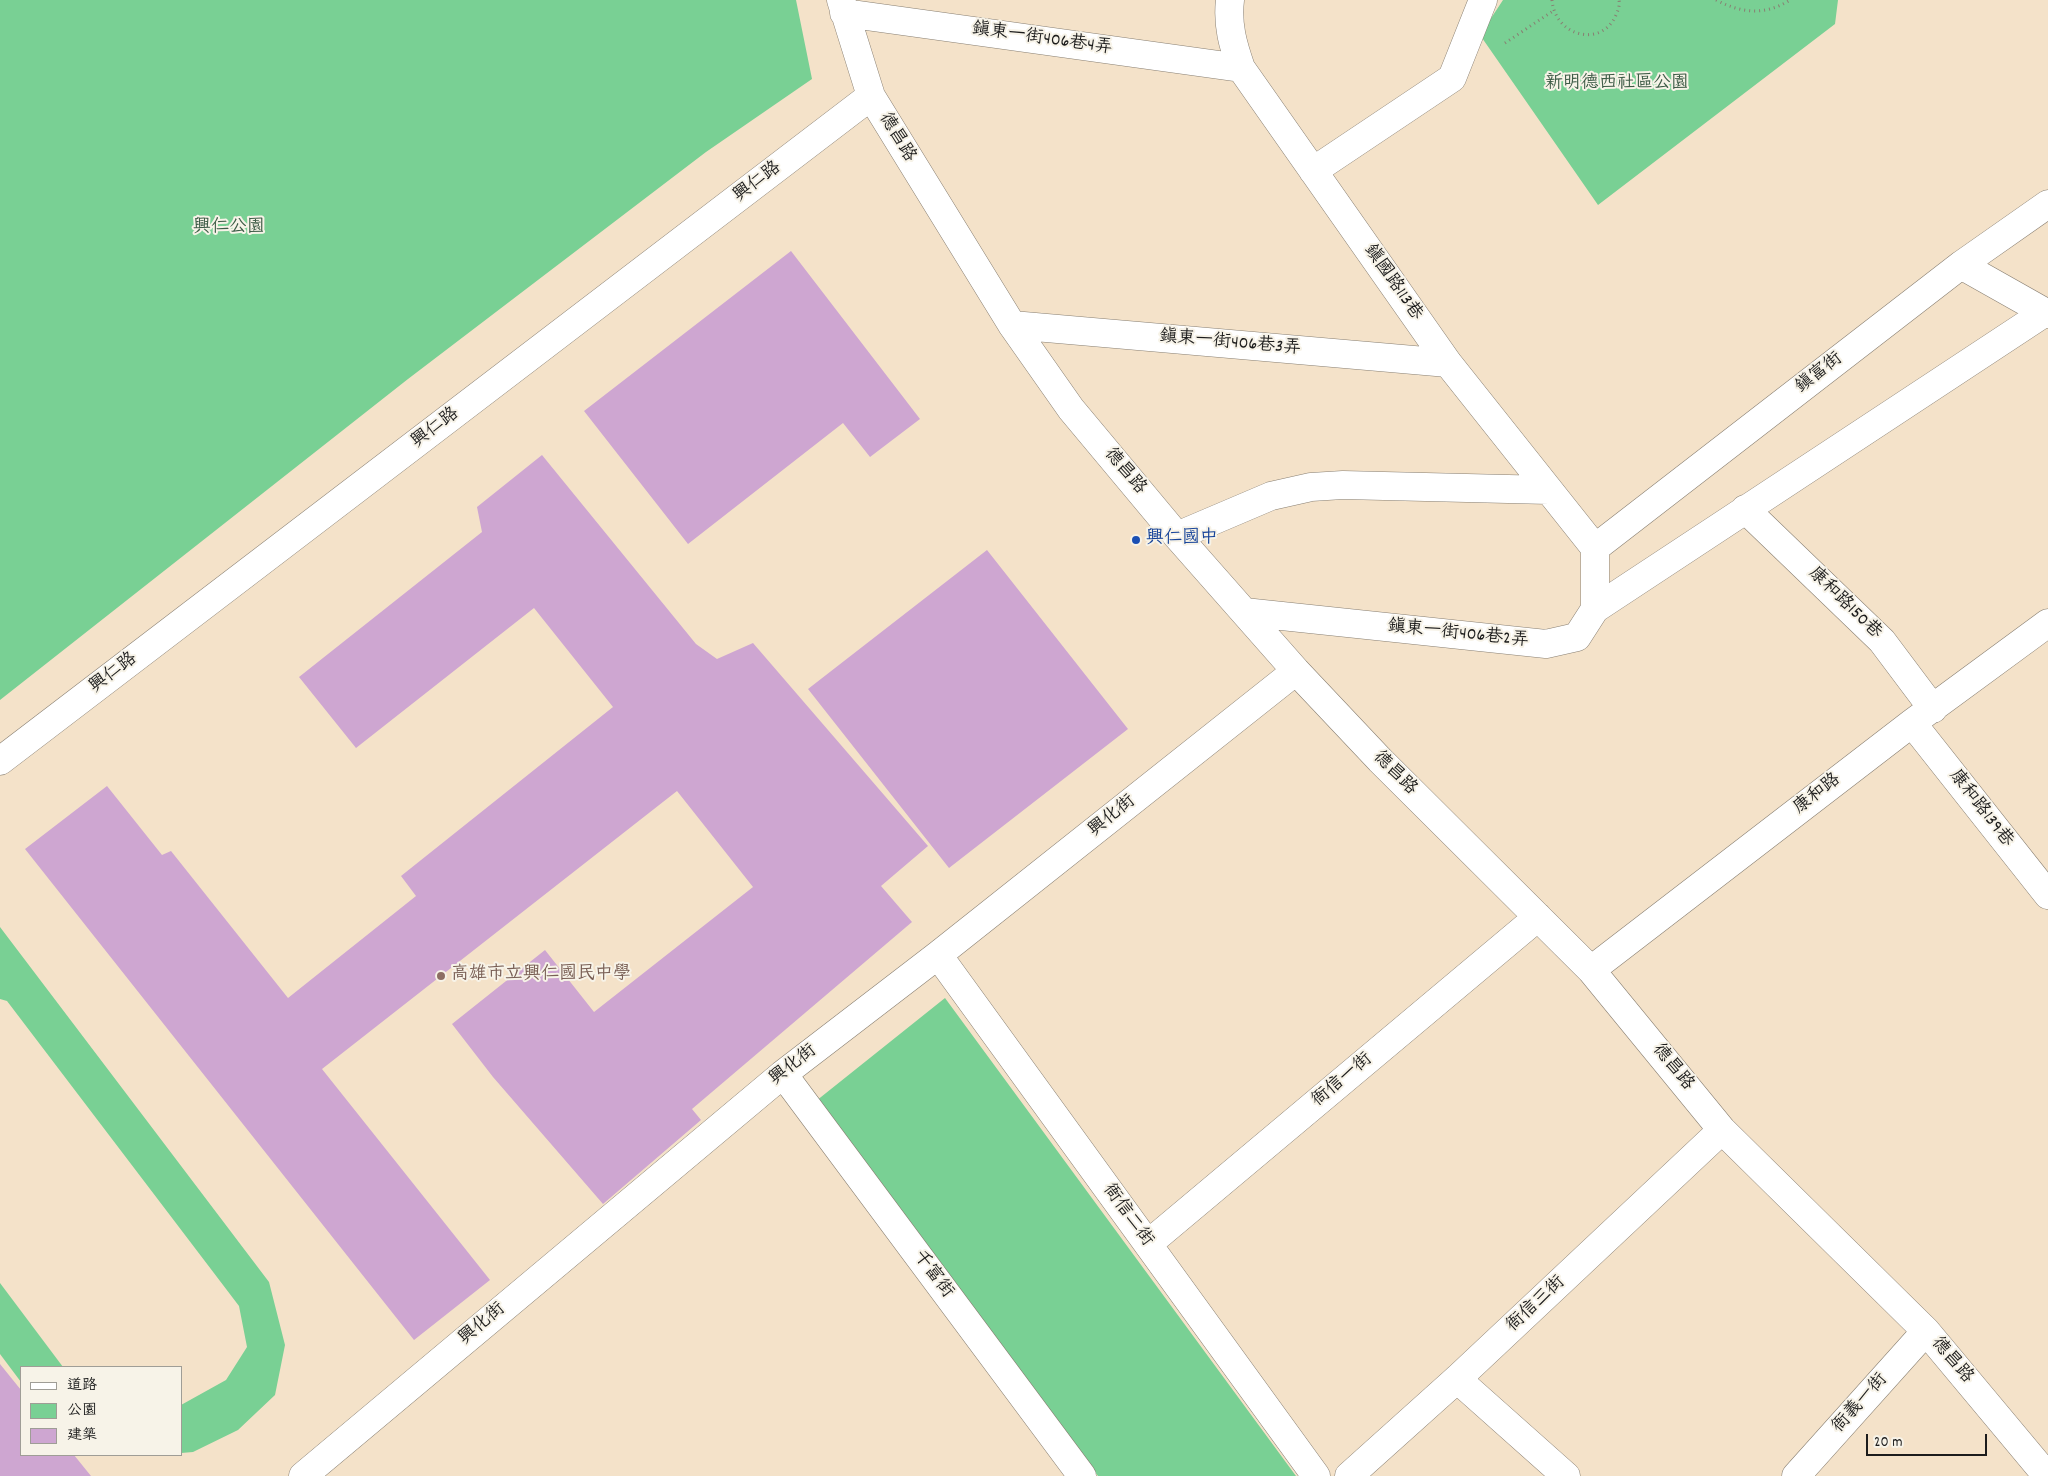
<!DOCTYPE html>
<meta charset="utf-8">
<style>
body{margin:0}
#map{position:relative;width:2048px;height:1476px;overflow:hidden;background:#f4e2c9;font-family:Dekko,"LXGW WenKai TC",sans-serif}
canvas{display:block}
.legend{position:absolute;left:20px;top:1366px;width:162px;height:90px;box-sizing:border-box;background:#f7f3e8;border:1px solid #9f9d96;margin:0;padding:6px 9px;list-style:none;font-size:15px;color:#1c1c1c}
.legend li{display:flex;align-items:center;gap:10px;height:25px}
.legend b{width:25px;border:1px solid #9f9d96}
.scale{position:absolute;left:1866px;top:1434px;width:121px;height:22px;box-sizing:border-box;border:2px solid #1c1c1c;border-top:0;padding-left:6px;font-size:15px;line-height:18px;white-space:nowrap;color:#1c1c1c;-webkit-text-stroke:4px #f7f3e8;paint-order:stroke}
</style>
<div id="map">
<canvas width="2048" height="1476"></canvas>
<ul class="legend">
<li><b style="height:6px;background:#fff"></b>道路</li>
<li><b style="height:14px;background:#79d094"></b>公園</li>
<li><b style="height:14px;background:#cea6d1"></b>建築</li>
</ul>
<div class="scale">20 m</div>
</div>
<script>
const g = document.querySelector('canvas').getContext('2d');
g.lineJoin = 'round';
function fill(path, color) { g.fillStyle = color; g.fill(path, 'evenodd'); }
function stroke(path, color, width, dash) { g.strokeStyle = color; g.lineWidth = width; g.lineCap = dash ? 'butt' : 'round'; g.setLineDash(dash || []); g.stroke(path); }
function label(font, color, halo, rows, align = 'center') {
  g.font = font + ' Dekko,"LXGW WenKai TC",sans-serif'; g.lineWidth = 4; g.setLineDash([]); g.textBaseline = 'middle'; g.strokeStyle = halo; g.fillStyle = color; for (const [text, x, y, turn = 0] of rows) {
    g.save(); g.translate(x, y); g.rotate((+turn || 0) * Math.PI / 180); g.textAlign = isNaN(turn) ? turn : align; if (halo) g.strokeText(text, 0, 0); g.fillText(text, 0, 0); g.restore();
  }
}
fill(new Path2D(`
 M0,0h796l16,79 -106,73 -298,227 -408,321z
 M1503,0h335l-3,24 -237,181 -118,-170z
 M0,927l269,355 16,63 -10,50 -37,35 -45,22 -12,1v-48l45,-25 21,-33 -8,-41 -232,-305 -7,-2z
 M945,998l351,478h-198l-282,-375z
 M0,1283l63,84h-42v15l-21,-28z`), '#79d094');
fill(new Path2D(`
 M791,251l129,168 -50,38 -27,-34 -155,121 -104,-133z
 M542,455l154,189 21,15 36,-16 175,203 -47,40 31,36 -220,187 9,11 -98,84 -110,-127 -41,-53 93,-74 49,62 159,-125 -76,-96 -355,278 168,211 -76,60 -389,-491 82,-63 55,69 9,-4 117,147 128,-102 -15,-20 212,-169 -79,-99 -178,140 -57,-71 183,-145 -5,-25z
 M987,550l141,179 -179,139 -141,-179z
 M0,1364l21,26v65h53l17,21h-91z`), '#cea6d1');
const minor = new Path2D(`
 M841,0l30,96 141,229 59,84 106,127 119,135 84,89 211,210 131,160 204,201 121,145
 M1230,0c-3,25 3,45 11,68l207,295 147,185
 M844,13l397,55
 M1313,171l139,-93 31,-78
 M1961,265l87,49
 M1012,325l436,38
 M1745,509l137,132 51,68
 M1177,536l94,-40 40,-9 32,-2 206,5
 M1595,548l366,-283 87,-61
 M1595,609l449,-296
 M1244,612l302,32 31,-7 18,-28v-61
 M1912,723l136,172
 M0,761l871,-665
 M938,955l378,521
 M1591,970l321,-247 136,-100
 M783,1074l299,402
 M1148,1244l390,-327
 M1457,1379l109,97
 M303,1476l480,-402 155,-119 358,-284
 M1349,1476l108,-97 265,-249
 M1796,1476l130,-145`);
stroke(minor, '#887f72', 29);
stroke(new Path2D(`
 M1552,0c3,37 50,48 64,15 2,-5 4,-9 3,-15
 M1716,0c25,13 49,16 74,0
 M1505,43l48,-32`), '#887f72', 3, [1, 4]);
stroke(minor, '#fff', 28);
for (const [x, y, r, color] of [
 [1136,540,5,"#1a4fb4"],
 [441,976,5,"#8d6e63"]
]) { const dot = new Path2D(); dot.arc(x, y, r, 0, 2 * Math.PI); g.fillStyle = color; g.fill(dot); stroke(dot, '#f7f3e8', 2); }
label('18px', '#1c1c1c', '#f7f3e8', [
 ["鎮東一街406巷4弄",1042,40,8],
 ["德昌路",896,138,59],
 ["興仁路",758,183,-37],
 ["鎮國路113巷",1392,283,55],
 ["鎮東一街406巷3弄",1230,344,5],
 ["鎮富街",1820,374,-38],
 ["興仁路",436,429,-37],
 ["德昌路",1124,472,50],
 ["康和路150巷",1844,604,44],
 ["鎮東一街406巷2弄",1458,635,6],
 ["興仁路",114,674,-37],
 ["德昌路",1394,774,45],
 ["康和路",1818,795,-38],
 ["康和路139巷",1980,809,52],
 ["興化街",1113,817,-39],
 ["興化街",794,1066,-38],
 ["德昌路",1672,1068,51],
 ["衙信一街",1343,1081,-40],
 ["衙信二街",1127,1216,54],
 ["千富街",932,1275,53],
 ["衙信三街",1537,1305,-43],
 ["興化街",483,1325,-40],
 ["德昌路",1951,1361,50],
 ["衙義一街",1861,1404,-48]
]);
label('18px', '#3d5b46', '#f7f3e8', [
 ["新明德西社區公園",1617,85],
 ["興仁公園",229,229]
]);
label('18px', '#164399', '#f7f3e8', [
 ["興仁國中",1146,540]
], 'left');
label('18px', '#785e54', '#f7f3e8', [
 ["高雄市立興仁國民中學",451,976]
], 'left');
</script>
